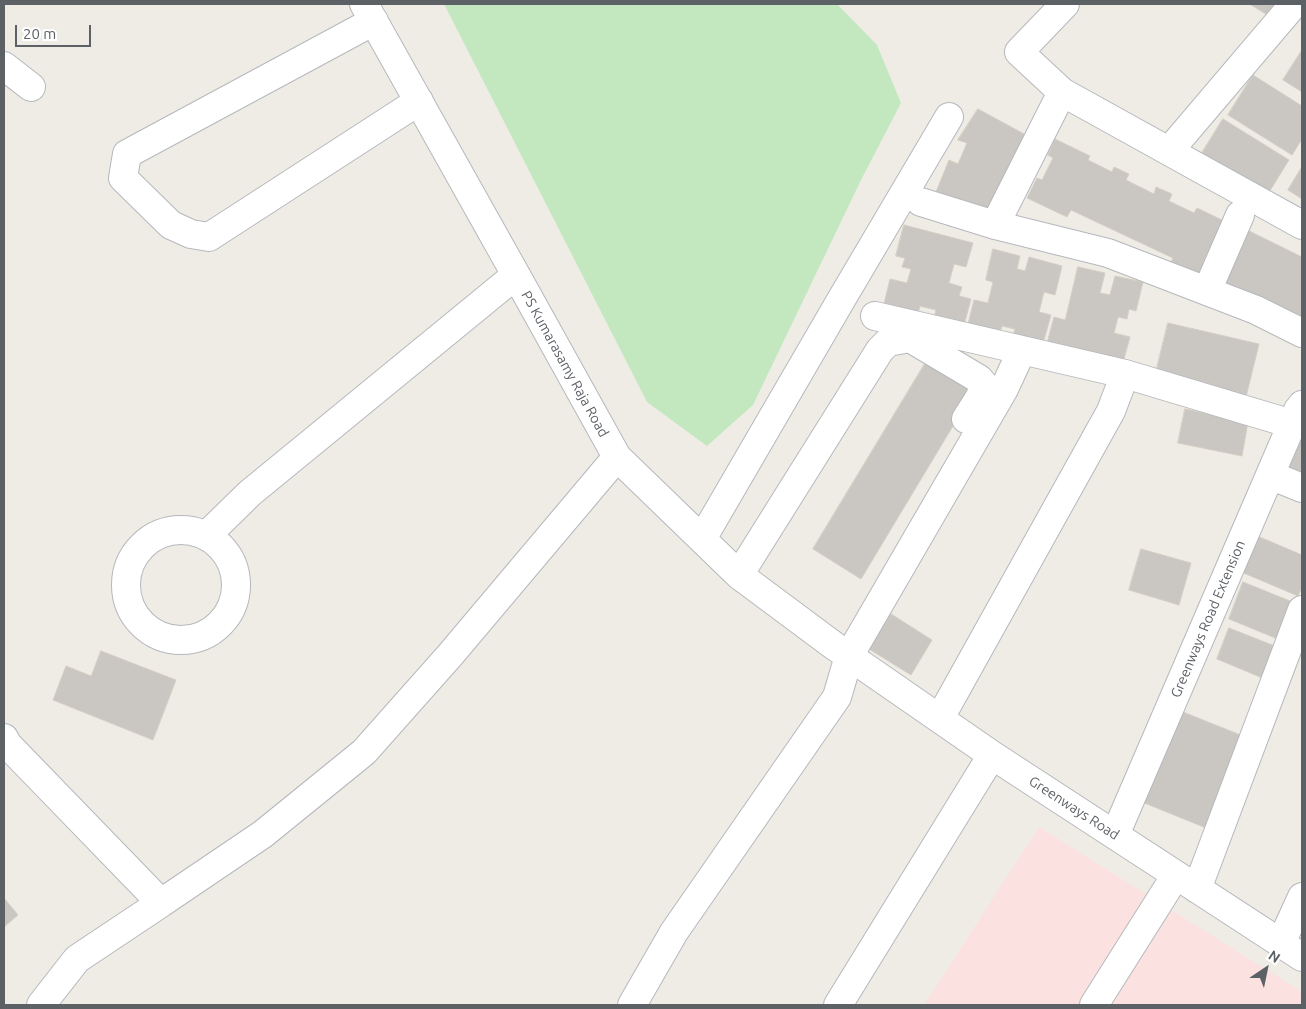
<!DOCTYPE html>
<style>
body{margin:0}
#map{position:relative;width:1306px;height:1009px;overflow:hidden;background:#efece5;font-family:Ubuntu,sans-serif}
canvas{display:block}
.frame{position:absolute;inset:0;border:5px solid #5c6166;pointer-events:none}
.north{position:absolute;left:1241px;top:944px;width:50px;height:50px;-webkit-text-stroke:4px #fff;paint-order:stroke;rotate:34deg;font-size:14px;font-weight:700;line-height:20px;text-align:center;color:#5c6166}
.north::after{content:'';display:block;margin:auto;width:18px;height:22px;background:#5c6166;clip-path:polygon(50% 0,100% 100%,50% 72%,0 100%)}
.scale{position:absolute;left:15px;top:25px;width:76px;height:22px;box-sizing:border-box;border:2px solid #5c6166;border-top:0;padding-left:6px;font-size:15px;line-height:18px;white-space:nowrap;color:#5c6166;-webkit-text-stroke:4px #fff;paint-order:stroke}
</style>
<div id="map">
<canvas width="1306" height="1009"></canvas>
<div class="frame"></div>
<div class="north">N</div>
<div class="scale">20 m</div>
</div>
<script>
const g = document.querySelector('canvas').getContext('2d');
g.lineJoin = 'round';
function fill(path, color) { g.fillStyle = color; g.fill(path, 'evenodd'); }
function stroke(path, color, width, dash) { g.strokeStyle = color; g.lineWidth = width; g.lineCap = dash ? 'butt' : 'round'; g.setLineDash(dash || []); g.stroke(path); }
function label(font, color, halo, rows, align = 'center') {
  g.font = font + ' Ubuntu,sans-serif'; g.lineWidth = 4.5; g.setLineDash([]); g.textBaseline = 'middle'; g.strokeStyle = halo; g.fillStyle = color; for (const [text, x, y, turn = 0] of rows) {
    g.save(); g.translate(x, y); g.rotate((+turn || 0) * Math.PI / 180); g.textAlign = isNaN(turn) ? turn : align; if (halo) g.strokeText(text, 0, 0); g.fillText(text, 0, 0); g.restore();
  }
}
fill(new Path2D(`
 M1039,827l263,165v13h-378z`), '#fce1e1');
fill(new Path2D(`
 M444,4h393l40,41 24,58 -40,77 -108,225 -46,41 -60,-44z`), '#c3e8c0');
const building = new Path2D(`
 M1250,4h30l-9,13z
 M1302,50v42l-19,-12z
 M1253,75l49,31v33l-10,16 -64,-40z
 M978,109l48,26 -40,79 -50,-22 13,-32 9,4 9,-21 -9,-3z
 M1223,119l66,41 -23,37 -66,-41z
 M1055,139l35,17 -2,4 24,12 2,-5 15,7 -3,6 28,14 2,-7 16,7 -3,7 25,12 3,-5 29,14 -8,18 -3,-2 -12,24 3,2 -7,16 -30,-14 4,-8 -102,-48 -4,7 -40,-19 10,-20 5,2 11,-22 -5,-3z
 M1302,167v32l-14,-9z
 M904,225l69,18 -7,24 -12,-3 -5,19 13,4 -3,9 12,3 -8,30 -30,-7 3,-12 -16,-4 -3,11 -34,-9 7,-29 17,4 4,-14 -9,-2 3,-9 -9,-2z
 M1245,229l57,28v65l-82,-40z
 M993,249l27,7 -3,13 8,2 4,-14 33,9 -7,29 -11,-3 -5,20 12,3 -9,32 -30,-8 3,-10 -13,-3 -3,10 -32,-8 7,-28 14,3 5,-21 -7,-2z
 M1078,267l27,6 -5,20 10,2 5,-19 28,6 -7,29 -7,-2 -2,10 -9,-2 -4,16 16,4 -8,29 -76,-19 8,-30 11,3z
 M1168,323l91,21 -14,57 -91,-21z
 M929,357l48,29 -116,193 -48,-30z
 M1185,409l63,13 -6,34 -64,-13z
 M1302,426v56l-20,-8z
 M1255,535l47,20v32l-4,9 -59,-25z
 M1141,549l50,14 -12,42 -50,-15z
 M1243,582l57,23 -15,37 -56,-23z
 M891,614l41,26 -21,35 -42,-26z
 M1229,628l56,22 -13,32 -55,-23z
 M101,651l75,29 -23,60 -100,-40 13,-34 25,10z
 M1178,710l70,28 -37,92 -69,-28z
 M4,898l14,17 -14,12z`);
fill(building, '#cac7c2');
stroke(building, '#d4cec3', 1);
const minor = new Path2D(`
 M364,4l152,271 101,182 122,118 94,70 159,110 310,202
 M1065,4l-46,48 43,40 240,133
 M374,21l-247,133 -4,24 48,47 20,9 18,3 210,-136
 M4,66l27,21
 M1169,151l125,-147
 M921,202l74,23 113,28 148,57 46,23
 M995,225l67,-133
 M1207,291l33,-76
 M875,316l250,58 167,50
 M1270,475l32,13
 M126 585a55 55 0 1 1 110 0a55 55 0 1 1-110 0Z
 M206,536l44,-43 266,-218
 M702,539l139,-239 108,-183
 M739,575l141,-225 8,-8 22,-4 69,41 5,6 -4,12 -14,22
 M940,718l171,-307 14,-37
 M4,738l3,6 154,159 -84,56 -36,46
 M1115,835l183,-425 4,-5
 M1197,889l105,-279
 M161,903l102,-69 101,-82 87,-98 166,-197
 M1281,943l21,-46
 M632,1005l42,-73 163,-235 12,-41 155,-267 18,-39
 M838,1005l154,-250
 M1094,1005l82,-130`);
stroke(minor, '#b5b8bc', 30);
stroke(minor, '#fff', 28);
label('14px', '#5c6166', '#fff', [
 ["PS Kumarasamy Raja Road",565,364,61],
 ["Greenways Road Extension",1208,619,-67],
 ["Greenways Road",1074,808,33]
]);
</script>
